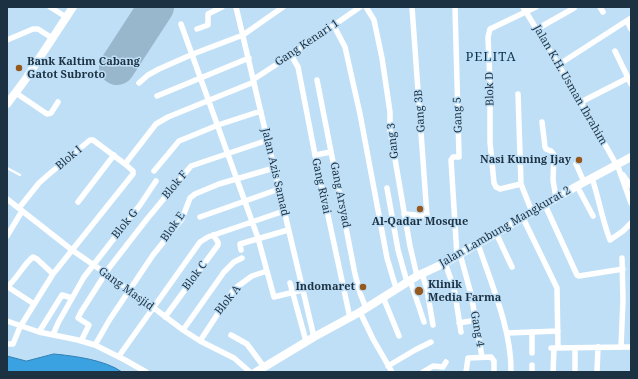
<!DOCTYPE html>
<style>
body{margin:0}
#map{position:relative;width:638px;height:379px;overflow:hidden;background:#bfdff7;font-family:"Noto Serif",serif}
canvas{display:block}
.frame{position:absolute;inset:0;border:8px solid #1c3141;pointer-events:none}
</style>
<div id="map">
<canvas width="638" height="379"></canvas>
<div class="frame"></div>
</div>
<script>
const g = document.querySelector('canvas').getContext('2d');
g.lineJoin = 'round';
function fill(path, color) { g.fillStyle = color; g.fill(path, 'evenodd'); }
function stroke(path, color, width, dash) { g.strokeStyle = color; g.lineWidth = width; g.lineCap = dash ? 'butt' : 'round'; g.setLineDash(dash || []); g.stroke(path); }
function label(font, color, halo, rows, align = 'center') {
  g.font = font + ' "Noto Serif",serif'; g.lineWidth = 3; g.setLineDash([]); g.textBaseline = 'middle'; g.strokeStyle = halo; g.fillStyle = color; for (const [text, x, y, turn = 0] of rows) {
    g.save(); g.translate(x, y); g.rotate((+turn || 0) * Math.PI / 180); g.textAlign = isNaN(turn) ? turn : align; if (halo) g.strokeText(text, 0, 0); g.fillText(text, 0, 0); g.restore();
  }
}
const water = new Path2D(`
 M54,354c21,2 51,6 68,18h-115v-16l19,5z`);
fill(water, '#3ba2e2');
stroke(water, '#3280b2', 1);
stroke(new Path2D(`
 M117,67l39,-60`), '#98b6cc', 36);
stroke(new Path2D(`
 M7,168l13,7`), '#fff', 2.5);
stroke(new Path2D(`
 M50,7l16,10
 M236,7l78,330
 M366,7l8,13 8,38 8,54v18l20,116 7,30
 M455,7l4,148v2h-6l-2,3 6,96
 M523,7l58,95 35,62
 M600,7l3,5
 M627,21l4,8
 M181,24l77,214 16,59 28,-7
 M334,26l11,21 15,67 27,144 9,30
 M197,29l11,-4v-11l14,-7
 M537,29l37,-21
 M7,40l26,-11h5l14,9
 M615,51l16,33
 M291,55l7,12 17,88 35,163
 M558,65l73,-47
 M254,79l37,-24 69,-48
 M317,80l38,194 5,19 6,15
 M139,83l9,-8 11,-6 34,-15 50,-19 40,-28
 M16,93l31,21 4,-1 7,-11
 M518,94l3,90 11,28
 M157,96l92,-38
 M581,102l47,-24
 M542,122l3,25 1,2 5,2 3,4 -1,25 3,18
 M315,155l16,-3
 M576,164l8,18
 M617,164l14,39
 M154,171l25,-30 39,-16 43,-14
 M623,175l8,11
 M592,178c7,21 10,41 18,62l13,-9 8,-8
 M521,184l-21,5 -4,-2 -2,-4 -4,-41v-59l-2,-46 2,-8 46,-22
 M577,186l16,30
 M387,188l11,62 9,32
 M7,199l65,51 58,40 53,40 17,11 34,17 16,14
 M78,202l36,-47
 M545,205l32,70 2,1 44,-7
 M19,208l20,-25 9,-8 42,-35h3l32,24
 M404,214l23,2 -15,-209
 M200,217l79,-28
 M523,218l34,70 1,60
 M496,233l16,34
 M7,236l15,-25
 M478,244c13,39 34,87 33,128
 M241,250l-1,-6 48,-14
 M460,254l11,40 11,63
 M445,263l9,25 7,44
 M422,273l5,17 6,35
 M410,280l14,42
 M290,283l16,58
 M7,287c10,-8 16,-22 26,-30l4,2 16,15
 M8,287l26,17
 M383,297l16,39
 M360,312l13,27 19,33
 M165,317l53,-72v-3l-5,-7
 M7,321l32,11 39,8 17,5 30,15 21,12
 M459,323l17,-3
 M183,330l41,-58 10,-10 8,-4
 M39,332l23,-37 10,3
 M507,333l51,-2
 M53,335l5,-12 26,-46 56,-72 16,-24
 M231,335l16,9 17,23
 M81,341l8,-16 -11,-7 3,-6 28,-44 38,-49 44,-53 77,-26
 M200,341l34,-52 18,-13 15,-5
 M7,344h6l7,-17 33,-53 80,-100v-3l-8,-7 31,-40 12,-7 86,-35
 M95,345l15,-26 43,-64 29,-36 8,-21 5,-4 24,-10 55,-16
 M621,347l2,-47 -1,-42
 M551,348l80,-1
 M532,353v-21
 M119,356l81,-114 8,-5 76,-26
 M388,366l27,-16 16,-8
 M423,372l10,-6 10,1 3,-5
 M466,372l2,-14 23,-1 3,4v11
 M532,372v-7
 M553,372l1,-24
 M575,372v-24
 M597,372l1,-25`), '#fff', 5.5);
stroke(new Path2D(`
 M7,104l18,-24 48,-73
 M256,372l58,-35 46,-25 57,-36 28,-13 132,-77 54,-29`), '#fff', 8);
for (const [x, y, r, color] of [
 [19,68,4,"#96591d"],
 [579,160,4,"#96591d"],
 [420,209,4,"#96591d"],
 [363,287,4,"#96591d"],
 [419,291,5,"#96591d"]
]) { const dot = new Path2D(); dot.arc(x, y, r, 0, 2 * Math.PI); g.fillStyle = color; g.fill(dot); stroke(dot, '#bfdff7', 1.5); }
label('11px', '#1c3141', '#bfdff7', [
 ["Gang Kenari 1",307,43,-34],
 ["Jalan K.H. Usman Ibrahim",570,85,60],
 ["Blok D",490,89,-91],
 ["Gang 3B",420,111,-94],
 ["Gang 5",458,115,-92],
 ["Gang 3",393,141,-96],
 ["Blok I",69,158,-40],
 ["Jalan Azis Samad",275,172,77],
 ["Blok F",175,185,-50],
 ["Gang Rivai",321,186,78],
 ["Gang Arsyad",340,195,79],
 ["Blok G",125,224,-51],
 ["Blok E",173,227,-55],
 ["Jalan Lambung Mangkurat 2",505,227,-30],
 ["Blok C",195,276,-53],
 ["Gang Masjid",126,289,36],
 ["Blok A",228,300,-52],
 ["Gang 4",477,329,80]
]);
label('bold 11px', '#1c3141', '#bfdff7', [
 ["Bank Kaltim Cabang",27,62],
 ["Gatot Subroto",27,75],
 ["Nasi Kuning Ijay",571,160,"right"],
 ["Al-Qadar Mosque",420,222,"center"],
 ["Klinik",428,285],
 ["Media Farma",428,298],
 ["Indomaret",355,287,"right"]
], 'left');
g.letterSpacing = '1px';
label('13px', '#0b344d', '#bfdff7', [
 ["PELITA",491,57]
]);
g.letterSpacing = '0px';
</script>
